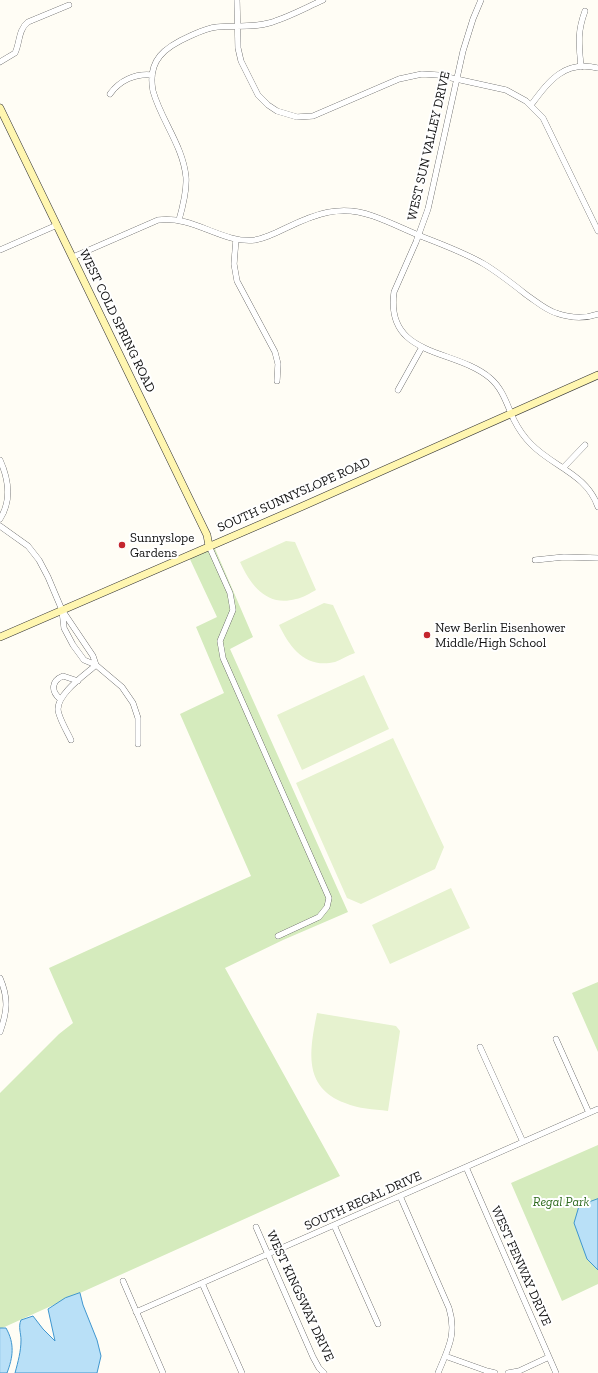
<!DOCTYPE html>
<style>
body{margin:0}
canvas{display:block;background:#fffdf5}
</style>
<canvas width="598" height="1373"></canvas>
<script>
const g = document.querySelector('canvas').getContext('2d');
g.lineJoin = 'round';
function fill(path, color) { g.fillStyle = color; g.fill(path, 'evenodd'); }
function stroke(path, color, width, dash) { g.strokeStyle = color; g.lineWidth = width; g.lineCap = dash ? 'butt' : 'round'; g.setLineDash(dash || []); g.stroke(path); }
function label(font, color, halo, rows, align = 'center') {
  g.font = font + ' "Zilla Slab",serif'; g.lineWidth = 4; g.setLineDash([]); g.textBaseline = 'middle'; g.strokeStyle = halo; g.fillStyle = color; for (const [text, x, y, turn = 0] of rows) {
    g.save(); g.translate(x, y); g.rotate((+turn || 0) * Math.PI / 180); g.textAlign = isNaN(turn) ? turn : align; if (halo) g.strokeText(text, 0, 0); g.fillText(text, 0, 0); g.restore();
  }
}
fill(new Path2D(`
 M213,544l40,93 -23,12 118,263 -65,28 -58,28 115,208 -340,153v-236l59,-59 14,-11 -24,-55 202,-92 -71,-162 44,-21 -28,-66 21,-10 -29,-62z
 M598,982v70l-26,-59z
 M598,1145v139l-36,17 -51,-118z`), '#d5ebbd');
fill(new Path2D(`
 M286,541l9,1 21,48c-6,3 -13,8 -20,9 -29,8 -45,-13 -56,-37z
 M324,603l9,2 22,48c-7,2 -14,7 -20,9 -29,7 -45,-14 -56,-37z
 M364,675l25,54 -87,41 -25,-55z
 M393,738l51,109 -9,22 -74,35 -14,-6 -51,-115z
 M451,888l19,40 -80,36 -18,-39z
 M317,1013l79,13 4,5 -12,80c-15,-2 -29,-2 -43,-8 -43,-16 -35,-54 -28,-90z`), '#e6f2cf');
const water = new Path2D(`
 M598,1199v71l-11,-11 -13,-36 5,-17z
 M80,1293l3,12 14,35 4,16 -4,17h-82c3,-11 6,-22 6,-33 0,-7 -3,-13 0,-20l12,-4 10,13 12,12 -7,-32 17,-11z
 M0,1328h6c9,16 7,29 1,45h-7z`);
fill(water, '#b9e0f7');
stroke(water, '#3f96cf', 1);
const street = new Path2D(`
 M237,0l1,48 3,13 17,34 10,10 9,6 20,6 16,-1 86,-37 23,-5 16,1 68,15 20,11 17,17 55,113
 M481,0l-8,19 -10,32 -35,158 -12,33 -22,50c-9,66 61,56 96,86 13,11 17,27 24,42 4,8 10,17 17,24 22,23 56,30 67,63
 M0,62l15,-9c5,-10 3,-23 13,-31l41,-17
 M581,67c-2,-23 -4,-34 4,-56
 M110,94c9,-13 25,-21 42,-19
 M531,105c18,-24 33,-45 67,-37
 M179,220c4,-14 8,-29 7,-43 -3,-31 -25,-57 -33,-86 -6,-31 12,-44 37,-55 9,-4 17,-8 27,-9 17,-2 35,1 52,-4 18,-5 36,-15 54,-23
 M236,239l-2,25 3,17 38,71 3,12 -1,17
 M0,250l57,-25
 M73,257l85,-37c36,-5 64,24 97,20 11,-2 21,-7 31,-12 29,-14 54,-24 87,-12 17,6 33,14 50,21 21,8 42,16 61,27 15,9 30,21 44,32 9,6 18,14 28,17 14,5 28,6 42,1
 M398,390l24,-43
 M0,460c9,20 12,40 0,59
 M563,468l22,-23
 M0,526l28,20 11,14 9,17 14,33 31,46 3,9
 M209,546l21,47 3,17 -13,31 3,17 106,240 -2,9 -8,10 -41,19
 M535,560l29,-3 34,1
 M62,610l2,18 9,17 11,15 12,5 26,22 11,16 5,15v26
 M60,699c-9,-8 -9,-18 3,-23l15,5
 M71,740c-3,-7 -13,-23 -13,-31 0,-16 27,-34 38,-44
 M0,978c9,21 7,34 0,54
 M556,1039l33,74
 M480,1047l43,95
 M466,1167l90,206
 M400,1196l49,112c8,26 -1,41 -11,65
 M334,1225l44,99
 M256,1227l57,130 6,11 5,5
 M123,1281l40,92
 M202,1283l40,90
 M136,1312l462,-203
 M445,1356l42,15 8,2
 M508,1373l11,-2 30,-14`);
const secondary = new Path2D(`
 M0,108l207,427 2,11
 M0,637l303,-131 295,-131`);
stroke(street, '#444', 6);
stroke(secondary, '#333', 8);
stroke(street, '#fff', 5.5);
stroke(secondary, '#fff6b0', 7);
for (const [x, y, r, color] of [
 [122,545,4,"#c4262e"],
 [427,635,4,"#c4262e"]
]) { const dot = new Path2D(); dot.arc(x, y, r, 0, 2 * Math.PI); g.fillStyle = color; g.fill(dot); stroke(dot, '#fff', 1.5); }
label('13px', '#111', '#fff', [
 ["WEST SUN VALLEY DRIVE",429,146,-77],
 ["WEST COLD SPRING ROAD",117,321,64],
 ["SOUTH SUNNYSLOPE ROAD",294,495,-24],
 ["SOUTH REGAL DRIVE",363,1201,-24],
 ["WEST FENWAY DRIVE",521,1266,66],
 ["WEST KINGSWAY DRIVE",300,1296,65]
]);
label('13px', '#111', '#fff', [
 ["Sunnyslope",130,538],
 ["Gardens",130,553],
 ["New Berlin Eisenhower",435,628],
 ["Middle/High School",435,643]
], 'left');
label('italic 13px', '#2f6b1f', '#fff', [
 ["Regal Park",561,1202]
]);
</script>
